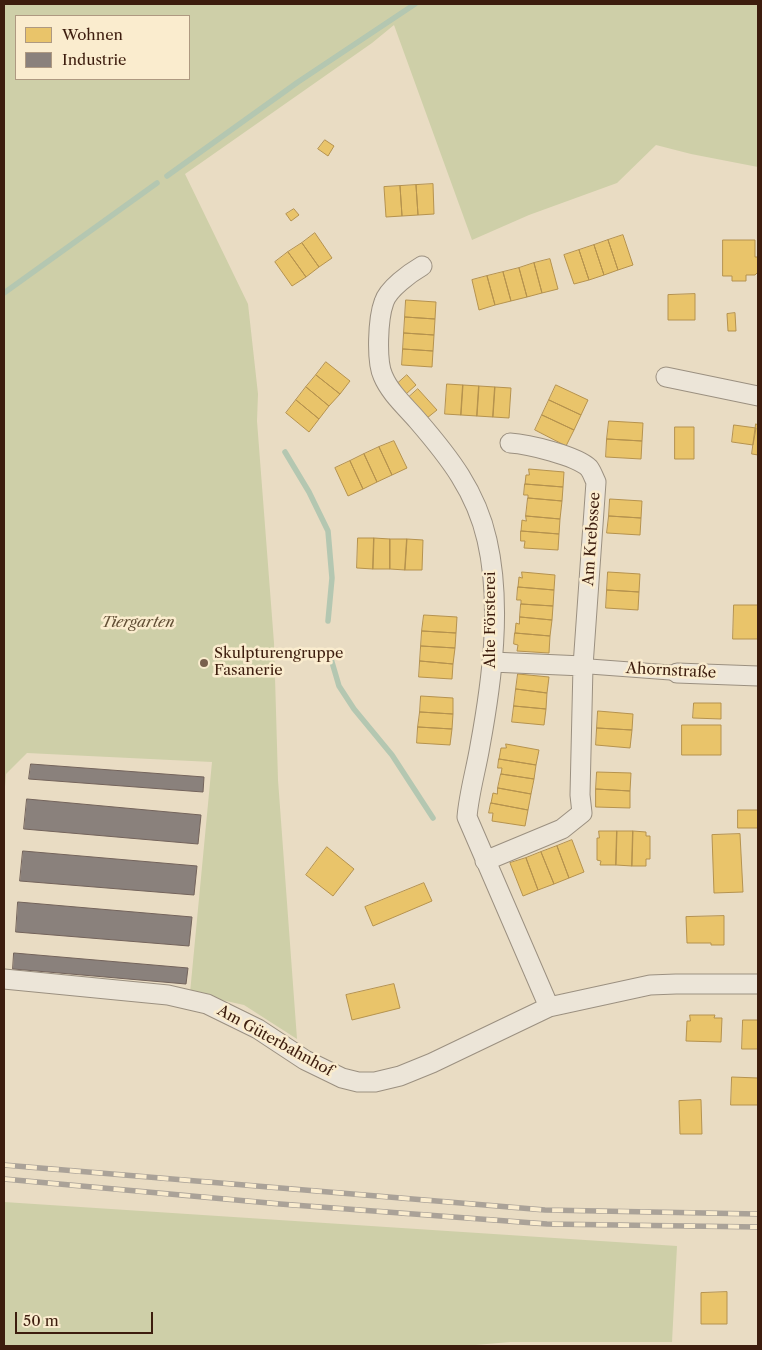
<!DOCTYPE html>
<meta charset="utf-8">
<style>
body{margin:0}
#map{position:relative;width:762px;height:1350px;overflow:hidden;background:#e9dcc3;font-family:"Libre Caslon Text",serif}
canvas{display:block}
.frame{position:absolute;inset:0;border:5px solid #3d1d0e;pointer-events:none}
.legend{position:absolute;left:15px;top:15px;width:175px;height:65px;box-sizing:border-box;background:#faecce;border:1px solid #ae9981;margin:0;padding:6px 9px;list-style:none;font-size:15px;color:#3d1d0e}
.legend li{display:flex;align-items:center;gap:10px;height:25px}
.legend b{width:25px;border:1px solid #ae9981}
.scale{position:absolute;left:15px;top:1312px;width:138px;height:22px;box-sizing:border-box;border:2px solid #3d1d0e;border-top:0;padding-left:6px;font-size:15px;line-height:18px;white-space:nowrap;color:#3d1d0e;-webkit-text-stroke:4px #faecce;paint-order:stroke}
</style>
<div id="map">
<canvas width="762" height="1350"></canvas>
<div class="frame"></div>
<ul class="legend">
<li><b style="height:14px;background:#e9c46a"></b>Wohnen</li>
<li><b style="height:14px;background:#8a817c"></b>Industrie</li>
</ul>
<div class="scale">50 m</div>
</div>
<script>
const g = document.querySelector('canvas').getContext('2d');
g.lineJoin = 'round';
function fill(path, color) { g.fillStyle = color; g.fill(path, 'evenodd'); }
function stroke(path, color, width, dash) { g.strokeStyle = color; g.lineWidth = width; g.lineCap = dash ? 'butt' : 'round'; g.setLineDash(dash || []); g.stroke(path); }
function label(font, color, halo, rows, align = 'center') {
  g.font = font + ' "Libre Caslon Text",serif'; g.lineWidth = 5; g.setLineDash([]); g.textBaseline = 'middle'; g.strokeStyle = halo; g.fillStyle = color; for (const [text, x, y, turn = 0] of rows) {
    g.save(); g.translate(x, y); g.rotate((+turn || 0) * Math.PI / 180); g.textAlign = isNaN(turn) ? turn : align; if (halo) g.strokeText(text, 0, 0); g.fillText(text, 0, 0); g.restore();
  }
}
fill(new Path2D(`
 M4,4h754v163l-67,-13 -35,-9 -39,38 -88,32 -57,25 -78,-215 -22,18 -187,131 63,130 10,90 -1,27 17,222 4,137 19,259 -53,-34 -54,-12 22,-231 -185,-9 -21,21 -2,26zM16,16h173v63h-173z
 M4,1202l673,44 -5,96h-162l-46,4h-460z`), '#cecfa8');
const homes = new Path2D(`
 M325,140l9,6 -6,10 -10,-7z
 M433,184l1,30 -16,1 -2,-30z
 M416,185l2,30 -16,1 -2,-30z
 M400,186l2,30 -16,1 -2,-30z
 M294,209l5,6 -8,6 -5,-7z
 M315,233l17,25 -13,9 -17,-24z
 M623,235l10,30 -15,5 -10,-30z
 M608,240l10,30 -14,5 -10,-30z
 M723,240h32v17h3v15l-3,3h-9v6h-14v-5h-9z
 M302,243l17,24 -13,10 -18,-25z
 M594,245l10,30 -15,5 -10,-30z
 M579,250l10,30 -15,4 -10,-29z
 M288,252l18,25 -14,9 -17,-24z
 M550,259l8,30 -16,4 -8,-30z
 M534,263l8,30 -15,4 -8,-29z
 M519,268l8,29 -16,4 -8,-29z
 M503,272l8,29 -16,4 -8,-29z
 M487,276l8,29 -16,5 -7,-30z
 M695,294v26h-27v-25z
 M406,300l30,2 -1,17 -30,-2z
 M735,313l1,18h-8l-1,-17z
 M405,317l30,2 -1,16 -30,-2z
 M404,333l30,2 -1,16 -30,-2z
 M403,349l30,2 -1,16 -30,-2z
 M326,362l24,19 -10,13 -24,-19z
 M316,375l24,19 -11,12 -23,-19z
 M407,375l9,10 -10,9 -9,-10z
 M447,384l16,1 -2,30 -16,-1z
 M463,385l16,1 -2,30 -16,-1z
 M556,385l32,15 -7,15 -32,-15z
 M479,386l16,1 -2,30 -16,-1z
 M306,387l23,19 -10,13 -23,-19z
 M495,387l16,1 -2,30 -16,-1z
 M418,389l19,21 -10,8 -18,-21z
 M296,400l23,19 -10,13 -23,-19z
 M549,400l32,15 -7,15 -32,-15z
 M542,415l32,15 -8,16 -31,-16z
 M609,421l34,2 -1,18 -35,-2z
 M756,424l2,1v30l-6,-1z
 M734,425l22,3 -3,17 -21,-3z
 M675,427h19v32h-19z
 M607,439l35,2 -1,18 -35,-2z
 M394,441l13,27 -15,7 -13,-28z
 M379,447l13,28 -15,7 -13,-28z
 M364,454l13,28 -14,7 -13,-28z
 M350,461l13,28 -15,7 -13,-28z
 M529,469l35,3 -1,15 -38,-3 1,-9h3z
 M525,484l38,3 -1,14 -34,-3v-3h-4z
 M528,498l34,3 -2,18 -34,-3z
 M610,499l32,2 -1,17 -32,-2z
 M526,516l34,3 -1,15 -38,-3 1,-11 4,1z
 M609,516l32,2 -1,17 -33,-2z
 M521,531l38,3 -1,16 -34,-2 1,-7h-4z
 M358,538h16l-1,31 -16,-1z
 M374,538l16,1v30h-17z
 M390,539h17l-2,31 -15,-1z
 M407,539l16,1 -1,30h-17z
 M522,572l33,3 -1,15 -36,-3 1,-10 3,1z
 M608,572l32,2 -1,18 -32,-2z
 M518,587l36,3 -1,16 -32,-2v-4h-4z
 M607,590l32,2 -1,18 -32,-2z
 M521,604l32,2 -1,14 -32,-3z
 M734,605h24v34h-25z
 M424,615l33,2 -1,16 -34,-2z
 M520,617l32,3 -2,16 -35,-3 1,-10 3,1z
 M422,631l34,2 -1,15 -34,-2z
 M515,633l35,3 -1,17 -32,-2 1,-6 -4,-1z
 M421,646l34,2 -2,16 -33,-3z
 M420,661l33,3 -1,15 -33,-2z
 M518,674l31,3 -2,16 -31,-4z
 M516,689l31,4 -1,16 -32,-3z
 M421,696l32,2v16l-33,-2z
 M694,703h27v16l-28,-1z
 M514,706l32,3 -2,16 -32,-3z
 M598,711l35,3 -1,16 -35,-2z
 M420,712l33,2 -1,15 -34,-2z
 M682,725h39v30h-39z
 M418,727l34,2 -2,16 -33,-2z
 M597,728l35,2 -2,18 -34,-3z
 M506,744l33,6 -3,15 -37,-6 2,-11h5z
 M499,759l37,6 -2,14 -33,-5 1,-6h-4z
 M597,772l34,1 -1,18 -34,-2z
 M501,774l33,5 -3,15 -33,-6z
 M498,788l33,6 -3,16 -37,-7 2,-10 4,1z
 M596,789l34,2v17l-34,-1z
 M491,803l37,7 -3,16 -33,-5 1,-8h-4z
 M738,810h20v18h-20z
 M599,831h18l-1,34h-16l1,-4 -4,-1v-22h2z
 M617,831h16l-1,35 -16,-1z
 M633,831l13,1v4h4v23h-4v7h-14z
 M740,834l3,58 -29,1 -2,-58z
 M572,840l12,32 -15,6 -12,-32z
 M557,846l12,32 -15,6 -13,-32z
 M327,847l27,22 -21,27 -27,-21z
 M541,852l13,32 -16,6 -12,-32z
 M526,858l12,32 -15,6 -13,-33z
 M424,883l8,18 -59,25 -8,-19z
 M724,916v29h-13v-2h-24l-1,-26z
 M394,984l6,24 -48,12 -6,-25z
 M690,1015h25l-1,3h8l-1,24 -35,-1 1,-20h3z
 M743,1020h15v29h-16z
 M732,1077l26,1v27h-27z
 M701,1100l1,34h-22l-1,-33z
 M727,1292v32h-26v-31z`);
fill(homes, '#e9c46a');
stroke(homes, '#b5924e', 1);
const industry = new Path2D(`
 M31,764l173,13 -1,15 -174,-13z
 M27,799l174,16 -3,29 -174,-15z
 M23,851l174,15 -3,29 -174,-14z
 M18,902l174,15 -3,29 -173,-14z
 M14,953l174,15 -2,16 -173,-15z`);
fill(industry, '#8a817c');
stroke(industry, '#73635b', 1);
stroke(new Path2D(`
 M167,176l131,-94 117,-78
 M4,293l153,-110
 M285,452l24,40 19,39 4,47 -4,43
 M329,652l10,34 15,23 38,46 41,63`), '#b4c7b1', 5.5);
const pedestrian = new Path2D(`
 M583,666l94,7`);
const minor = new Path2D(`
 M422,266c-12,7 -34,23 -38,36 -6,16 -8,59 -1,74 7,17 23,31 35,45 31,36 58,70 69,119 15,65 5,141 -7,206 -4,24 -11,47 -13,71l82,190
 M666,377l92,19
 M492,662l91,4
 M677,673l81,3
 M485,861l77,-32 20,-16 -2,-18 3,-129 13,-184c-2,-4 -4,-10 -7,-14 -12,-12 -61,-24 -79,-25
 M4,979l164,16 39,9 51,25 47,31 37,18 16,4h17l25,-6 32,-13 117,-56 101,-22 26,-1h82`);
stroke(pedestrian, '#9b9080', 16);
stroke(minor, '#9b9080', 21);
stroke(pedestrian, '#ece5d8', 14);
stroke(minor, '#ece5d8', 19);
const rail = new Path2D(`
 M4,1165l541,45 213,4
 M4,1179l276,25 267,20 211,3`);
stroke(rail, '#aaa298', 5.5);
stroke(rail, '#faecce', 4, [11]);
for (const [x, y, r, color] of [
 [204,663,5,"#79604d"]
]) { const dot = new Path2D(); dot.arc(x, y, r, 0, 2 * Math.PI); g.fillStyle = color; g.fill(dot); stroke(dot, '#faecce', 2); }
label('15px', '#3d1d0e', '#faecce', [
 ["Am Krebssee",592,539,-86],
 ["Alte Försterei",491,620,-90],
 ["Ahornstraße",671,671,3],
 ["Am Güterbahnhof",275,1041,29]
]);
label('italic 15px', '#624f35', '#faecce', [
 ["Tiergarten",138,623]
]);
label('15px', '#3d1d0e', '#faecce', [
 ["Skulpturengruppe",214,654],
 ["Fasanerie",214,671]
], 'left');
</script>
